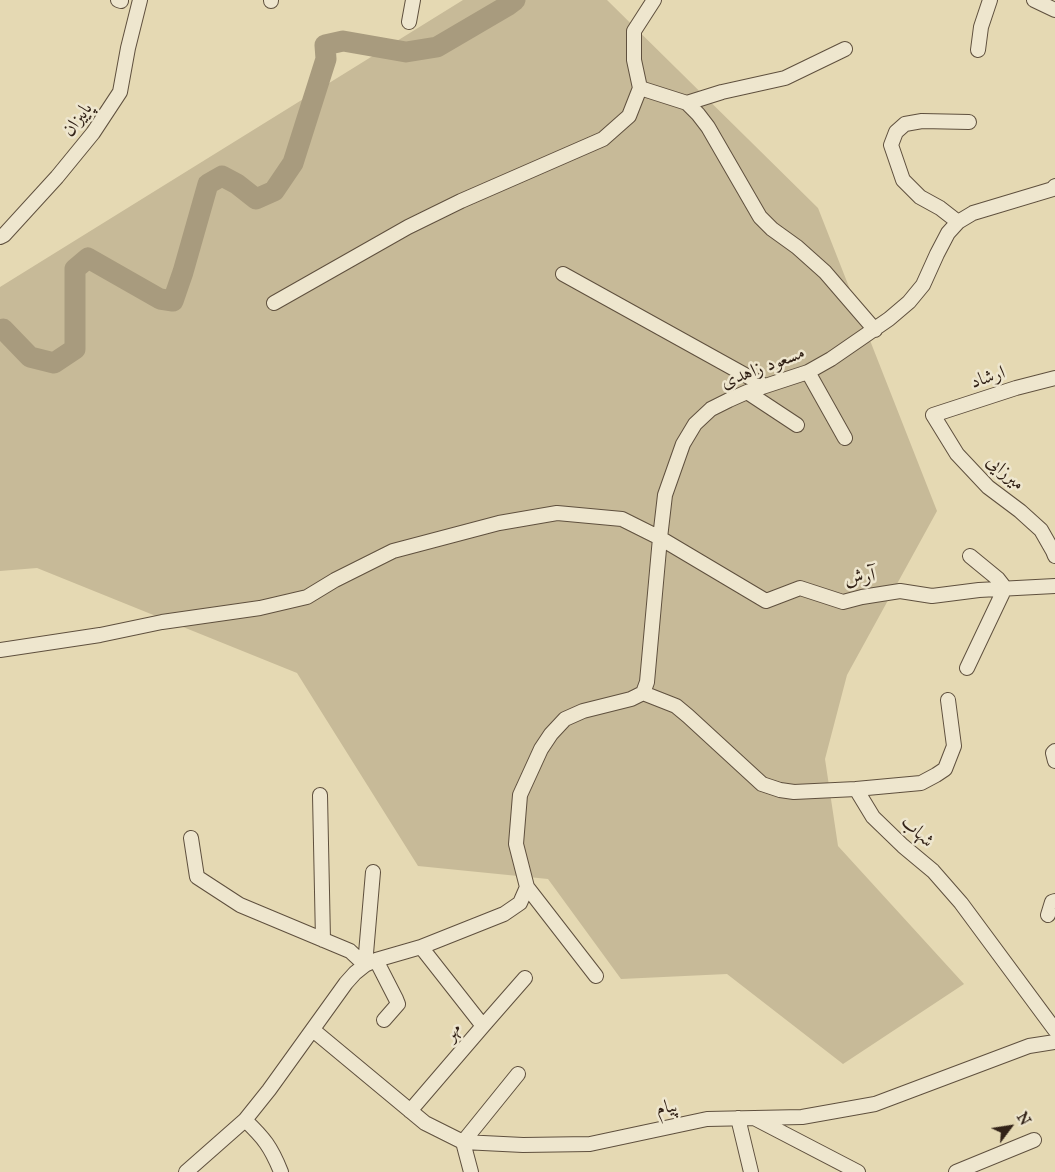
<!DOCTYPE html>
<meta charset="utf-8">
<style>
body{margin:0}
#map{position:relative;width:1055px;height:1172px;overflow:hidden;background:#e5d9b3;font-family:"IM FELL Great Primer",serif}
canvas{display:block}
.north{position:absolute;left:985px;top:1102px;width:50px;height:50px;-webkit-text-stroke:4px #eee6ce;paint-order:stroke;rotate:59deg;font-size:14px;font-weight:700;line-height:20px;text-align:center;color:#322217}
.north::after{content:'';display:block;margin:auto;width:18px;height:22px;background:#322217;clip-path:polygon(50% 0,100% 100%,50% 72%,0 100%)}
</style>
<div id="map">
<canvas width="1055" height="1172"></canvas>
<div class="north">N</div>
</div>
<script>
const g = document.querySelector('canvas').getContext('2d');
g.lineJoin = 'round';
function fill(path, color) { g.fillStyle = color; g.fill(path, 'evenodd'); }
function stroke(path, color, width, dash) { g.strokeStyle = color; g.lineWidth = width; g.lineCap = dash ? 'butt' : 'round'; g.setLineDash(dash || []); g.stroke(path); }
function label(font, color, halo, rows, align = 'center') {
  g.font = font + ' "IM FELL Great Primer",Amiri,serif'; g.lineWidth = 5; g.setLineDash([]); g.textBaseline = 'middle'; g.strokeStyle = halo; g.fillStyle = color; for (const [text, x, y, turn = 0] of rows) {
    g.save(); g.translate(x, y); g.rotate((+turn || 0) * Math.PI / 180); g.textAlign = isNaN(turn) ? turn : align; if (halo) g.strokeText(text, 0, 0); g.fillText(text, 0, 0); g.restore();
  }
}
fill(new Path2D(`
 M463,0h144l211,208 119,303 -90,164 -22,84 13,87 126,138 -121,80 -116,-90 -106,5 -73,-100 -130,-13 -121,-193 -260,-105 -37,3v-284z`), '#c7ba98');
stroke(new Path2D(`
 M0,330l3,-1 27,28 24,6 21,-14v-80l13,-11 72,41 13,2 10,-29 25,-88 14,-8 15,8 19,15 18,-8 19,-28 33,-104 -1,-14 18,-4 63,11 31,-5 70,-41 8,-6`), '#a89b7e', 21);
const minor = new Path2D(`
 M118,0l3,1
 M271,0v1
 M654,0l-20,31v29l6,28 47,15 11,11 10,13 52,90 12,12 25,18 28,25 50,58
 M1034,0l21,10
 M409,22l4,-22
 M978,50l3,-23 9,-27
 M687,103l35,-11 63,-14 60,-29
 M958,222l-18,-14 -20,-11 -17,-17 -12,-35 5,-13 9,-8 17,-3 47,1
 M0,237l4,-2 53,-58 36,-44 27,-41 8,-44 12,-48
 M563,274l202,112
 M274,303l134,-76 53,-26 142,-62 26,-23 11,-28
 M808,372l37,66
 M1055,378l-39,10 -83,27 24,39 31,33 32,24 21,19 12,21 2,5
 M747,392l50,33
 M0,650l100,-15 62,-13 98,-14 47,-11 28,-17 58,-29 106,-28 58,-10 65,6 38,19 106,63 34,-13 43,14 19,-5 38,-6 32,5 47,-6 76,-4
 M967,668l38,-80 -7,-9 -28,-23
 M643,693l4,-11 13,-144 5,-43 18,-51 12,-20 16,-15 18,-9 18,-8 61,-20 23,-13 58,-40 20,-17 14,-17 14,-31 11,-21 10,-11 15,-9 80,-24 2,-3
 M948,700l6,46 -9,23 -9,6 -15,8 -65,6 17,28 30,29 30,25 28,32 94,127
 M1055,751l-2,2 2,8
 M320,795l3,145
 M191,838l6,39 43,28 110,46 15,14
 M527,887l69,89
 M1048,915l4,-13 3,-1
 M421,947l62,79
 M376,960l20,39 2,5 -14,16
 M365,965l8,-93
 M313,1030l112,93 38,19 60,3 67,-1 117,-25 95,-2 73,-13 154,-58 26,-4
 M410,1111l73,-85 42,-48
 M738,1118l13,54
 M756,1119l102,53
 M245,1120c19,18 26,27 36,52
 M186,1172l59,-52 24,-30 77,-107 9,-10 10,-8 11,-5 45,-13 83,-33 16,-11 7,-16 -11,-43 4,-49 21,-46 10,-15 14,-15 18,-8 48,-12 12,-6 33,13 12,10 74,68 18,6 14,2 62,-3
 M471,1172l-8,-30 55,-68
 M956,1172l78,-32`);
stroke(minor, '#5f503e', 16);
stroke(minor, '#eee6ce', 14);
label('19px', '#322217', '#eee6ce', [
 ["پاییزان",78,120,-54],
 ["مسعود زاهدی",763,368,-21],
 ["ارشاد",988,378,-18],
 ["میرزایی",1005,473,41],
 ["آرش",860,578,-8],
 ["شهاب",917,832,42],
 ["مهر",453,1032,-50],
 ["پیام",667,1108,-12]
]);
</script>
